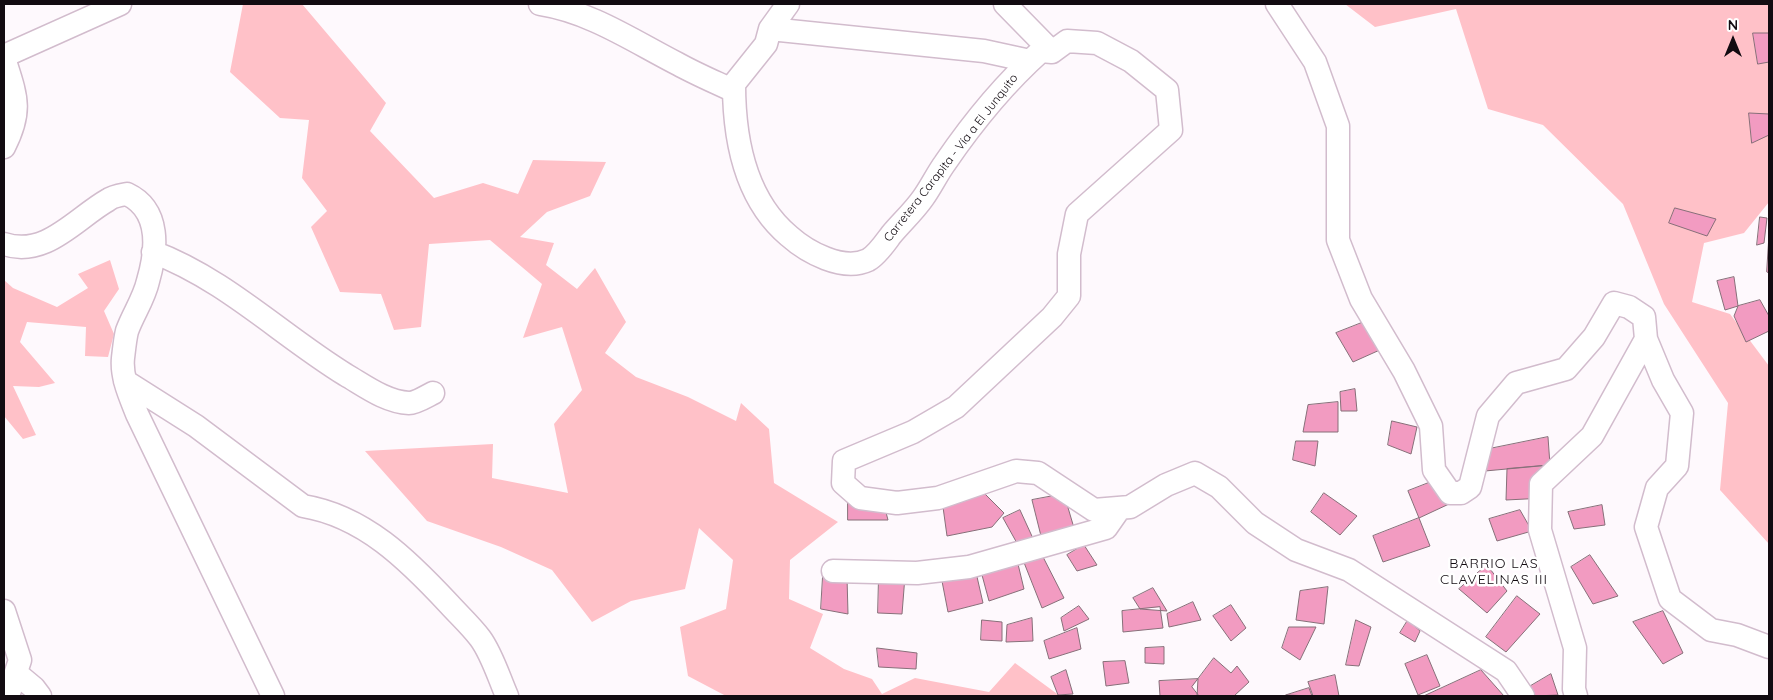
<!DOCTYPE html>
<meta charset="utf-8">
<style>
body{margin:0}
#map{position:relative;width:1773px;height:700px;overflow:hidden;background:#fef9fd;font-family:Quicksand,sans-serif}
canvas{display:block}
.frame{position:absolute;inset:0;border:5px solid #120b11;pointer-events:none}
.north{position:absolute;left:1708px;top:15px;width:50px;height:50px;-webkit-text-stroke:4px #fff;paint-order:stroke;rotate:0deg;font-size:14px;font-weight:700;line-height:20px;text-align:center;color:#120b11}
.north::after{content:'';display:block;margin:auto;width:18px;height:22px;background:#120b11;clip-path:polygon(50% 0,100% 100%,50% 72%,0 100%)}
</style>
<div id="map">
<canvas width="1773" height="700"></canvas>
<div class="frame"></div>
<div class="north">N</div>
</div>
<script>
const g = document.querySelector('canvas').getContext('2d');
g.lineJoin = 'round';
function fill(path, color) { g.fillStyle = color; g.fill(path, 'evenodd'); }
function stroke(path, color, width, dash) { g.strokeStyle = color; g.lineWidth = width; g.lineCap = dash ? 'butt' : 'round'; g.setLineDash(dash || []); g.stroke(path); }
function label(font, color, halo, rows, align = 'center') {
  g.font = font + ' Quicksand,sans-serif'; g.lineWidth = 5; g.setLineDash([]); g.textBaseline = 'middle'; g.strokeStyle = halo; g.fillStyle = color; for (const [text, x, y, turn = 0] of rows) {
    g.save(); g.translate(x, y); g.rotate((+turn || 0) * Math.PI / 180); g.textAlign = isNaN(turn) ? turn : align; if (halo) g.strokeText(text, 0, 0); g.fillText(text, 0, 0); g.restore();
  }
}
fill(new Path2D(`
 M243,4h59l84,99 -16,28 64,67 49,-15 35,11 15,-34 73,2 -16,34 -43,16 -27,25 34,6 -8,22 31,24 18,-21 31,54 -21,31 31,24 52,20 48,24 5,-18 28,26 5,54 64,39 -48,38 -1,39 34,15 -13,34 34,21 28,10 10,15 33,-16 74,14 26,-29 45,33h-334l-38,-20 -8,-49 46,-18 7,-49 -34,-32 -14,61 -54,12 -39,21 -40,-52 -51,-23 -74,-26 -62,-70 128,-7 -1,34 76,15 -14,-69 28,-34 -20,-63 -39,11 19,-54 -52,-44 -61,4 -8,83 -27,3 -13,-36 -41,-2 -29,-65 16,-16 -25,-33 7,-58 -29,-2 -50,-46z
 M1345,4h424v198l-25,31 -40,10 -12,59 38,12 39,52v178l-49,-54 8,-87 -64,-99 -41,-100 -80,-79 -55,-16 -32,-100 -81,18z
 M110,260l9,29 -15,22 10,23 -6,23 -23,-1 1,-29 -59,-5 -7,20 35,41 -16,4 -26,-1 23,49 -13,4 -19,-23v-136l9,8 44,19 31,-19 -10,-14z`), '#ffc1c8');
const building = new Path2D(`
 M1753,33h16v29l-11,2z
 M1749,113l20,1v21l-17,8z
 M1675,208l41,11 -9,17 -38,-13z
 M1760,217l7,1 -3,25 -7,2z
 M1769,235v38l-2,-1z
 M1734,277l4,29 -13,4 -8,-29z
 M1760,300l9,16v15l-23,11 -12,-26 4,-10z
 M1364,322l18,27 -29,13 -17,-29z
 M1355,389l2,22h-16l-1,-19z
 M1338,402v30h-35l5,-27z
 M1392,421l25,6 -6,27 -23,-9z
 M1548,437l2,28 -65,6 -1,-21z
 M1296,441h22l-3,25 -22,-6z
 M1542,466l3,32 -39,2 1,-31z
 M1431,482l18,22 -30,14 -11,-27z
 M982,491l22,22 -12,14 -45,9 -4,-29z
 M1324,493l33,23 -17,19 -29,-23z
 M1064,494l10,34 -33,8 -9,-36z
 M848,499l35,2 5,19h-40z
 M1602,505l3,20 -31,4 -6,-17z
 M1020,510l16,35h-18l-15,-27z
 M1520,510l12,21 -35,10 -8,-22z
 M1419,518l11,28 -47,16 -10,-26z
 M1084,545l13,20 -20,6 -10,-16z
 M1041,553l23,45 -22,10 -19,-48z
 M1590,555l28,41 -25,8 -22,-37z
 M1017,560l7,29 -35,12 -7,-26z
 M1487,565l20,26 -20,22 -28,-24z
 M975,568l8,35 -35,9 -7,-36z
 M823,576l24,1 1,37 -27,-5z
 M879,576h26l-3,38 -24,-1z
 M1328,587l-4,37 -28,-4 4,-29z
 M1153,588l14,23 -27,-2 -7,-11z
 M1517,596l23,18 -34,38 -20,-15z
 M1193,602l8,18 -32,7 -2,-13z
 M1231,605l15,23 -15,13 -18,-25z
 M1079,606l10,13 -25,12 -3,-13z
 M1160,607l3,21 -40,4 -1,-21z
 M1663,611l20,42 -20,11 -30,-42z
 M1032,618l1,23 -27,1 1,-17z
 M982,620l20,2v19l-21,-1z
 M1356,620l15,7 -12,39 -13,-1z
 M1408,620l12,11 -5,11 -15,-9z
 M1289,627h27l-16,33 -18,-12z
 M1077,628l4,21 -32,10 -5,-18z
 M1164,647v17l-19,-1v-15z
 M877,648l40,5 -1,16 -37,-2z
 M1427,655l13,31 -22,9 -13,-31z
 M1214,658l17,15 6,-7 12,16 -15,14h-35l-7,-9z
 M1125,661l4,22 -23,3 -3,-24z
 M1066,670l7,24 -15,1 -7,-18z
 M1481,670l23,26h-80z
 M1551,674l7,21 -24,1 -5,-9z
 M1335,675l4,21h-26l-5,-14z
 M1198,679l-1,17h-37l-1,-15z
 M1309,688l3,8 -26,-1z`);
fill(building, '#f29bc1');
stroke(building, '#876f79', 1);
const street = new Path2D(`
 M540,4c51,8 93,37 138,60 18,10 37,18 56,27
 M788,4l-18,25 -4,15 -32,40c0,54 11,115 55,152 18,16 54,36 79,24 9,-5 17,-17 23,-25 10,-12 23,-24 32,-37 8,-11 14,-24 22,-35 28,-41 60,-80 96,-112l11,1 15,-11 30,2 34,18 36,29 4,40 -94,84 -8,40v42l-17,21 -96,90 -43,25 -69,29 -1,22 17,15 37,5 41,-5 78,-27 22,2 56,37 36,-3 36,-22 29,-12 24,14 36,36 41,27 53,20 157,101 17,25
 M1005,4l47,48
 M1277,4l38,58 23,64v114l23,59 43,72 27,55 3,44 16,23h11l9,-6 18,-71 28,-33 50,-14 28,-32 20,-34 15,4 15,10 2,22 17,41 19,33 -5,53 -20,22 -11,39 24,72 41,31 26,5 32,12
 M770,29l214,22 46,10
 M4,56l116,-52
 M4,58c12,38 19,52 0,89
 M4,244c42,14 72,-26 104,-44 5,-4 13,-5 19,-6 34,16 30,56 21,87 -4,18 -15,33 -21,50 -2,8 -3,19 -4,27 -2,19 7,38 14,56l136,282
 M153,252c72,27 128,83 193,123 19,11 40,27 63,28 7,0 18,-7 24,-10
 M125,381l71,45 107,80c61,10 105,54 146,98 10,11 22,22 31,34 12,16 19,40 27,58
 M833,571l84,2 52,-6 137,-39 14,-20
 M4,611l16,49 -10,30 -5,6
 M16,673l18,15 6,8
 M1576,696l-2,-7 1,-41 -35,-118 1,-46 51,-48 54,-97`);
stroke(street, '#d2bccd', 25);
stroke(street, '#fff', 22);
label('12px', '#120b11', '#fff', [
 ["Carretera Carapita - Vía a El Junquito",951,158,-52]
]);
g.letterSpacing = '1px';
label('14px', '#120b11', '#fff', [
 ["BARRIO LAS",1494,564],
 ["CLAVELINAS III",1494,580]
]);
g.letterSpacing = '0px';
</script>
